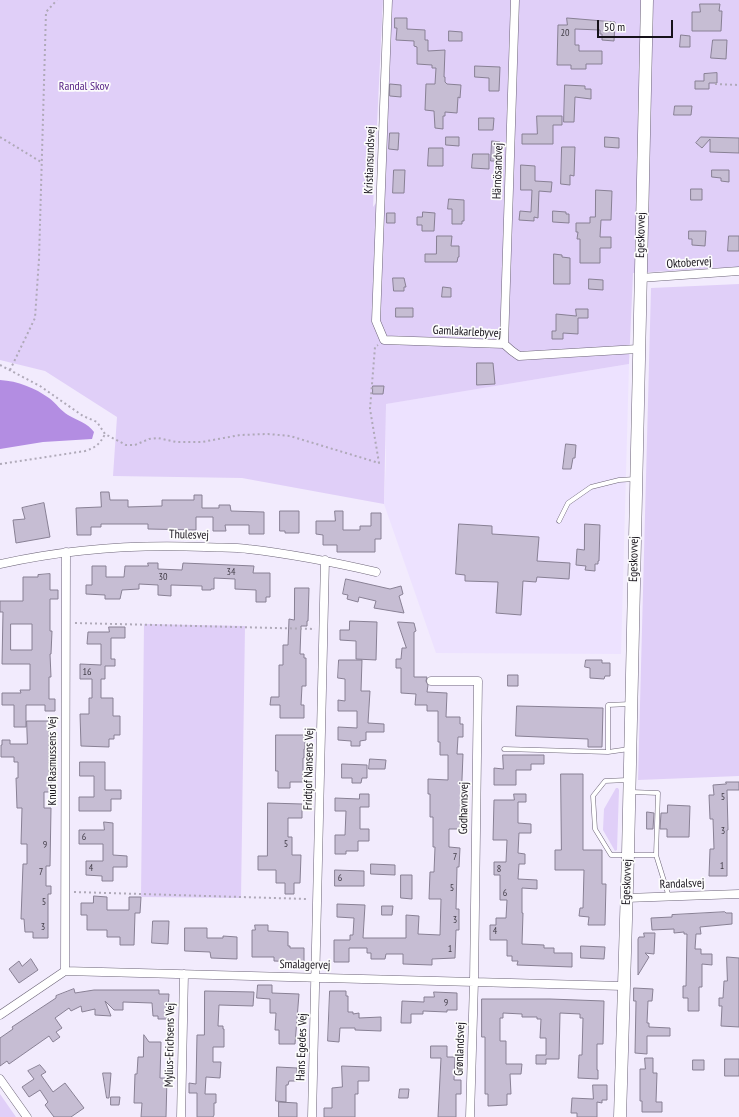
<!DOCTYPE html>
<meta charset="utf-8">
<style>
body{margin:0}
#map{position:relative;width:739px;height:1117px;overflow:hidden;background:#f2ebfd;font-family:"PT Sans Narrow",sans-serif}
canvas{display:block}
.scale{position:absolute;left:597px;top:20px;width:76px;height:18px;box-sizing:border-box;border:2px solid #16121a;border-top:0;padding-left:5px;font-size:12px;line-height:14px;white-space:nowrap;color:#16121a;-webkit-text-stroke:3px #fcfcfc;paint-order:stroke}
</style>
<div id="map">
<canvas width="739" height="1117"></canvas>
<div class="scale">50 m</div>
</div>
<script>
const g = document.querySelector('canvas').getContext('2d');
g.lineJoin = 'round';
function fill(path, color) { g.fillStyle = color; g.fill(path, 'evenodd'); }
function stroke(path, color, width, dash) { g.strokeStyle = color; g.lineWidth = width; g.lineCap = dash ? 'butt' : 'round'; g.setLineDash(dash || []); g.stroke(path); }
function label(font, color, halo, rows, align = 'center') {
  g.font = font + ' "PT Sans Narrow",sans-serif'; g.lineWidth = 3.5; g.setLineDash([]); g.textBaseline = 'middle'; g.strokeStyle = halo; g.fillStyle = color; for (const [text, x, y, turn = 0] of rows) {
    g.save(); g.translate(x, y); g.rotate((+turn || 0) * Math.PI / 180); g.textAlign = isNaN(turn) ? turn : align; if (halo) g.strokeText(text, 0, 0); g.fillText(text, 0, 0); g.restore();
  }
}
fill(new Path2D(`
 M629,364l-8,290 -185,-1 -52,-149 2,-41 -1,-59z`), '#ede2ff');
fill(new Path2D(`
 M0,0h383l-10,207 9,-12 9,-195h348v267l-106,6 -4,91 -243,40 -2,100 -142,-26 -129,-2 4,-59 -72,-46 -45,-11z
 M739,284v492l-101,4 13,-492z
 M144,624l101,2 -4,272 -100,-1z
 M616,788h2l1,2 -2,60 -2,1 -12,-21 1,-21z
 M0,1094l16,23h-16z`), '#e0cff8');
fill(new Path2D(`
 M0,380c18,1 35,8 49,18 7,5 12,13 19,17 8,5 20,8 26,17l-2,7 -49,3 -43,7z`), '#b38de2');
const building = new Path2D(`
 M700,4h20l-1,7h3l-1,20h-29v-19h8z
 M395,18h12v11l18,1v10h3v11l17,-1 -1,27h1v5l2,2 14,1 -1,13 -2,-1 -1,16 -12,-1v4h-2v13l-8,-1 -1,-17 -9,-1 1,-26h9l1,-16h-4v-3l-15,-1v-17l-3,-1v-5l-18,-1 1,-12h-2z
 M567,18l48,4 -1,19 -12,-1v-6h-2v-4l-25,-1v16h4v6h23v13h-16v5h-15v-4h-14l1,-40h9z
 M449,31l13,1v9h-13z
 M681,35l9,1v11h-10z
 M713,40h14l-1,19 -15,-1z
 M475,66l25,1 -1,24h-10v-13l-14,-1z
 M717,73v10h-8v6h-14v-8h9v-7z
 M390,84l11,1v12l-11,-1z
 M565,85l20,1v3h6v10l-16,-2 -1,25h-10z
 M675,106h17l-1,9h-17z
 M537,116h25v9h-9v19h-31v-10h15z
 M479,118h15l-1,12h-14z
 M390,133h9l-1,17 -9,-1z
 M446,137h13v9l-13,-1z
 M605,137l14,1v10l-14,-1z
 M701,137l38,1v15l-29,-1v-13l-8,9 -6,-5z
 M492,141l8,1 -1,19h-8z
 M562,147h13l-1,29 -4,-1v10l-9,-1z
 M429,148h14v18h-15z
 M473,154h16v15l-17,-1z
 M521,165l14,1v15l17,1 -1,10 -12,-1 -1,27 -4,-1v4l-15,-1 1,-9 11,1 1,-22h-11z
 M394,170h11l-1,23h-11z
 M712,170h17v12l-8,-1v-3l-9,-1z
 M691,189h11v11h-11z
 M596,190l16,1 -1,29h-10l-1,17h11v11h-11v15h-20v-24h-3l1,-7h-2v-9h14v-6h5z
 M449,199l15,1v21h-2v3h-10v-15h-4z
 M553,211l13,1v2h3v9l-16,-1z
 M423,212l12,1 -1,18h-12v-6h-5v-8h5z
 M387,213h8v10h-8z
 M689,231h17l-1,15 -13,-1v-6h-3z
 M437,236h15l-1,10h8v11h-1l-1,5h-32v-8h11z
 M729,236h10v15h-11z
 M554,254l8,1v2l8,1v26h-16z
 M393,278h11l2,9h-2v4h-10z
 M589,279l14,1v10l-14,-1z
 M443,287l8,1v9h-9z
 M396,308h17v9h-17z
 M576,309h12v9h-10v16l-15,-1v6h-11v-8h4v-17l20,2z
 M477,363h16l2,21 -18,1z
 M373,386h11l-1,8h-10z
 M566,444l10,1 -1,13h-2l-2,11h-8z
 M101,492h8l1,8h18v7l34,-1v-6h32v-5h8v13h17v-3h11l1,6 33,1v22h-15v-9h-24l1,6h-13v-14h-17v13l-48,-1v-5h-47v3h-10v8h-14l-1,-27 25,-1z
 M44,503l6,34 -34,6 -3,-23 12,-1 -3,-11z
 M280,511h19v22h-14v-2h-5z
 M335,511h8v19h17v-4h11v-13h10v26h-6v13h-38v-7h-14v-10l-7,-1v-13h19z
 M459,524l33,2v8l47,3 -2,24 33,2 -1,16 -32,-2 -1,5 -13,-1 -2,34 -25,-2 2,-31 -33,-1v-6l-9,-1z
 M585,524l15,1 -1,36h-1v3h-3v7l-10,-1 1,-4 -10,-1 1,-16 7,1z
 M148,563h10v6l24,1 1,-7 71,3 -1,7h17v24h-4v5h-10v-12l-21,-1v-10l-21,-1v11h-3v1h-9v-4l-31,-1v11l-13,-1v-10l-19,-1v5l-17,1 -2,9h-15v-4l-19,-1v-9h6v-19h14v11h18l1,-11h23z
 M50,574v16h8v9h-8v32h2l-1,23h-1l1,23h-2v22h6v12h-10v-6h-19v22h-12v-22h-12v-12h19l-1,-3h10v-26h-28l1,-52h-3v-11h23v-24h15v-2zM11,624h21v26h-21z
 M346,579l44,10 11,-3 2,8 -4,2 5,17 -30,-5 2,-7 -17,-4 -1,5 -11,-3 1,-4 -5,-1z
 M295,588h14l-1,33h-1v5h-6l-1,28h4v4h2v28h-4l-1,19h3v13h-24v-13h-10l1,-8h8v-32h4v-20h5l1,-26 5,1z
 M350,621l27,1 -1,38 -20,-1v-18l-16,-1v-10h9z
 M398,622l16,1 2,8 -2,1v45h13l-1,4 2,4 -1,7 20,1 -1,24h14v7h3v13h-5l-1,17h6l-3,75h-11v18l11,1 -1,19h-2l-1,42h3v21h-3l-1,28 -23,1v6l-29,-1v-10h-17l-1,5h-14v-6h-4v-5h-18v14h-15v-22h16v-5h3l1,-17 -17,-1v-13l28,1 -2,33h43v-23l13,1 -1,18 22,1 1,-36h-12l1,-27h4l1,-25h-2v-30h-3v-23h-2v-15l20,1v-25h-8v-13h-2v-31h-11v-6h-12l1,-11 -15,-1v-25h-5v-9h5l1,-11h4z
 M109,627h16v11h-14v21h4v7h-10v13h-4v19h12v18h7v19h-6v4h-5v8l-28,-1 -1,-32h9v-16h3v-19h-12v-15l21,1v-21h-14l1,-12h21z
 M339,660h23l-1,31h9l-2,32 16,1v8h-18v8l-6,1v5h-9v-5l-13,-1v-13l19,1v-17h-19v-11l7,1v-22l-7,-1z
 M586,660h16v3h8v13h-5l-1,3 -14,-1v-10l-5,-1z
 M508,675h10v11h-10z
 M517,706l86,2 -1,39h-14v-8l-72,-3z
 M27,721h22v56h2l1,15h-8v16h7l-1,58h-4v20h5v8h-3v44h-15v-6h-8l-1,-13h-3l2,-55h4v-20h-6l1,-36h-5l-1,-30h2v-16h-4v-5h-13v-12h1v-5h8v4h17z
 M276,735h29v14h-1v9h-1v24h-13v6h-12v-17h-2z
 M503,755h41v9h-13v6h-15v15h-22v-17l9,1z
 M370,759l16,1 -1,9h-16z
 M80,762h25v28h16v9h-10v12h-32v-14h15v-21h-14z
 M342,764l25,1v13h-5l-1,5h-9v-5h-10z
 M561,774h22v76h19v34h4l-1,41h-17l1,-8 -10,-1 1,-8h3l1,-38h-29v-20h6z
 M726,782h13v8h-12l1,40h-1v46h-18l1,-27h4l-1,-30h-3l-1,-24h5l-1,-10 13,-1z
 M360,794h9v13h-9v22h9v12h-11v10h-12v3h-11v-19h10l1,-24h-11v-13l24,1z
 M514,794h12v8h-8v21l13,1v9h-12l-1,20 7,1v10h-6l-1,15 19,1v9l-15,-1v25h1l-1,31 22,1v3h10v5h18v14l-55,-2 1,-4h-6v-5h-5v-16h-17v-15h6v-7h10l1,-18h-7v-25h-6v-13h12l1,-22h-14l1,-40h20z
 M268,803l34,1v14h-14v19h4v18h9l-1,28h-6v11h-9v-11h-9v-13h-18v-14h9z
 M668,805l22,1 -1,31h-22v-8h-7l1,-16h6z
 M647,812l7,1 -1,16h-6z
 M104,822l9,1v32l14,1v11h-14v14h-11v-5l-16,-1v-14h17v-17h-24v-14h25z
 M371,864l24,1v10l-24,-1z
 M335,870l29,1v15h-29z
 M401,875h11v24l-11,-1z
 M94,896l13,1v13h22v-13h12l-1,16h-5l-1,32h-14v-8h-13v-7h-20v-15h-6v-12h12z
 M382,906h11l-1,9h-10z
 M725,912l1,1h6v11l-32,3 1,7h-5l-1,15h6v5h11v11l-10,-1v23h-3v24h-11v-13h-5v-12h3l1,-52h-3v-2l-10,1v-4l-22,1 -1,-12 21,-1v-2z
 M153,921h16l-1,23 -16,-1z
 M255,925h13v6l20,1v14h2v2h14v14l-30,-1v-4h-22v-27h3z
 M185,928h22v10h16v-2l14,1v22l-26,-1 -1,-6 -25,-1z
 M644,933h11l-1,21 -9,-1 4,4 -11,18v-36l1,-2h5z
 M581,946l24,1 -1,12 -23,-1z
 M727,957l12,1v69l-18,-1 1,-20h-3v-8h4l1,-17h3z
 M31,959l7,11 -19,13 -10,-14 10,-8 3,5z
 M258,985h14v8l27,1 -4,50h-16v-14h-4l1,-17h-6v-14l-13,-1z
 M634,988l19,1 -1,12h-4l-1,22h2v4l21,1v8h-23v18l-12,-1 1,-52h-2z
 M74,989l1,4 19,-3h65v4h10l-2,25h-9v-3h-5l-1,-13 -29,-1v8h-9l-9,-9 6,15 -16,-1v-6l-13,3 -1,-6 -10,5 -2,-3 -14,10 7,10 -6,4 4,5 -7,5 -4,-6 -40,28 -2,-3 -7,5v-28l13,-9 -1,-2 44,-29v-2z
 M205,991l49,1 -1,14 -34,-1 -1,21h5v3h1v18h-11v15h8l-1,16 -14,-1 -1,17h11v9h-2v12l-1,2h-16v-24h-8v-10l7,1 1,-49h7z
 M330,991h16v5h2v16h5v2l6,-1v5l22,-1v14l-26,-1v-2h-15l-1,14 -11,-1z
 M434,992l23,1v17h-10v2l-24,-1v3h-12v9h-10l1,-22 22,1v-5h10z
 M482,999h68l54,2 -1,43h-6v26h1v9l-20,-1 1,-23h3l1,-37h-3v-4l-20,-1 -1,46h-13v5h-10v-9h10v-17h-6l1,-19h-4v-2h-15v-3l-19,-1v5h-3v23h6v23h16l-1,10h-11l1,20h-4v11l-19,1v-12h-3v-57h-3z
 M144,1035l5,7h12l-1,36h7l-1,39h-25l1,-14h-8l1,-29h2l1,-17h5z
 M431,1046h16v11h8l-1,23h7v14h-5v23h-18l3,-59h-10z
 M645,1058h8v15h4l-1,29h6v10h-20v-11h-2v-32h5z
 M725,1059h14v17h-14z
 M693,1060h11v10h-11z
 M40,1065l6,7 -5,3 12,17 12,-9 19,25 -13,9h-17l-9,-12 3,-3 -8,-12 -11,7 -7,-10 12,-8 -6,-8z
 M342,1066l27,1v14h-11v13h-3v23h-31v-9h8v-20l10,-1z
 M277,1067l20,1v13h-8l-1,4h-2v17l-10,-1z
 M103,1073h8l-2,25h-2z
 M593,1085h14v15h-5v3l-5,-1v15h-20v-4h-6l1,-15 21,1z
 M400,1089h9l-1,9h-9z
 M111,1097h9l-1,8h-8z
 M279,1102l18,1v14h-18z`);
fill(building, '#c6bdd3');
stroke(building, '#888094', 1);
const lane = new Path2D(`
 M559,521l9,-18 23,-16 28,-7 16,-1
 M504,749l104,3 21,-3
 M608,752v-47l22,-1
 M627,780l-22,1 -12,15 2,33 16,26h45l2,-62 -26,-1
 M656,855l13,42`);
const street = new Path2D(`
 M388,0l-12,321 8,19 120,4 8,7 7,5 119,-7
 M640,278l99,-7
 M504,344l11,-344
 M0,564c67,-15 136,-20 205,-17 14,1 29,0 43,2 43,5 85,13 128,23
 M431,681h47l-4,300 -4,136
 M626,898l113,-4
 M65,971l1,-419
 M0,1015l65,-44 558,15
 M0,1079l27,38
 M181,1117l3,-143
 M312,1117l13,-557`);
const secondary = new Path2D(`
 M620,1117l8,-263 19,-854`);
stroke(lane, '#6d6578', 5);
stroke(street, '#6d6578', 9);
stroke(secondary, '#6d6578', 13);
stroke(new Path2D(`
 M715,84l24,1
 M0,137l41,25
 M0,365l40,21 43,30 14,6 8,12 21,11h9l14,-6 9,-1 18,4h26l38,-7 28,-1 22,2 89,27 -9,-54 5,-62 3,-2
 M10,370l25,-52 4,-59 7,-247 11,-12
 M0,464l85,-13c10,-3 15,-7 20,-17
 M75,623l240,6
 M74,892l234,7`), '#afa9b8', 2, [2, 3]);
stroke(lane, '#fff', 4);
stroke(street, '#fff', 8);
stroke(secondary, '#fff', 12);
label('10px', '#423d48', null, [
 ["20",565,33],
 ["34",231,572],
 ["30",163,577],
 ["16",87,672],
 ["5",723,797],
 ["3",723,831],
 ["6",84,837],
 ["5",286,844],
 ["9",45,845],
 ["7",455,857],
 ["1",722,866],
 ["4",91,868],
 ["8",499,869],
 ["7",41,872],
 ["6",340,878],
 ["5",452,888],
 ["6",505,893],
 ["5",44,902],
 ["3",455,920],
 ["3",43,927],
 ["4",495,931],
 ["1",450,949],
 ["9",446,1003]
]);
label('12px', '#541f83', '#fcfcfc', [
 ["Randal Skov",84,87]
]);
label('12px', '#16121a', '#fcfcfc', [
 ["Kristiansundsvej",370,160,-88],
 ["Härnösandvej",498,171,-88],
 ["Egeskovvej",641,235,-89],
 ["Oktobervej",689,263,-4],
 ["Gamlakarlebyvej",467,332,3],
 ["Thulesvej",189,535,1],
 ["Egeskovvej",634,559,-89],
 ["Knud Rasmussens Vej",53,761,-90],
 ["Fridtjof Nansens Vej",309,769,-89],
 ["Godhavnsvej",464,808,-89],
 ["Egeskovvej",627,882,-88],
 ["Randalsvej",682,884,-2],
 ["Smalagervej",305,965,1],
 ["Mylius-Erichsens Vej",170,1045,-89],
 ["Hans Egedes Vej",302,1047,-88],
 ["Grønlandsvej",460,1049,-88]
]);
</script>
